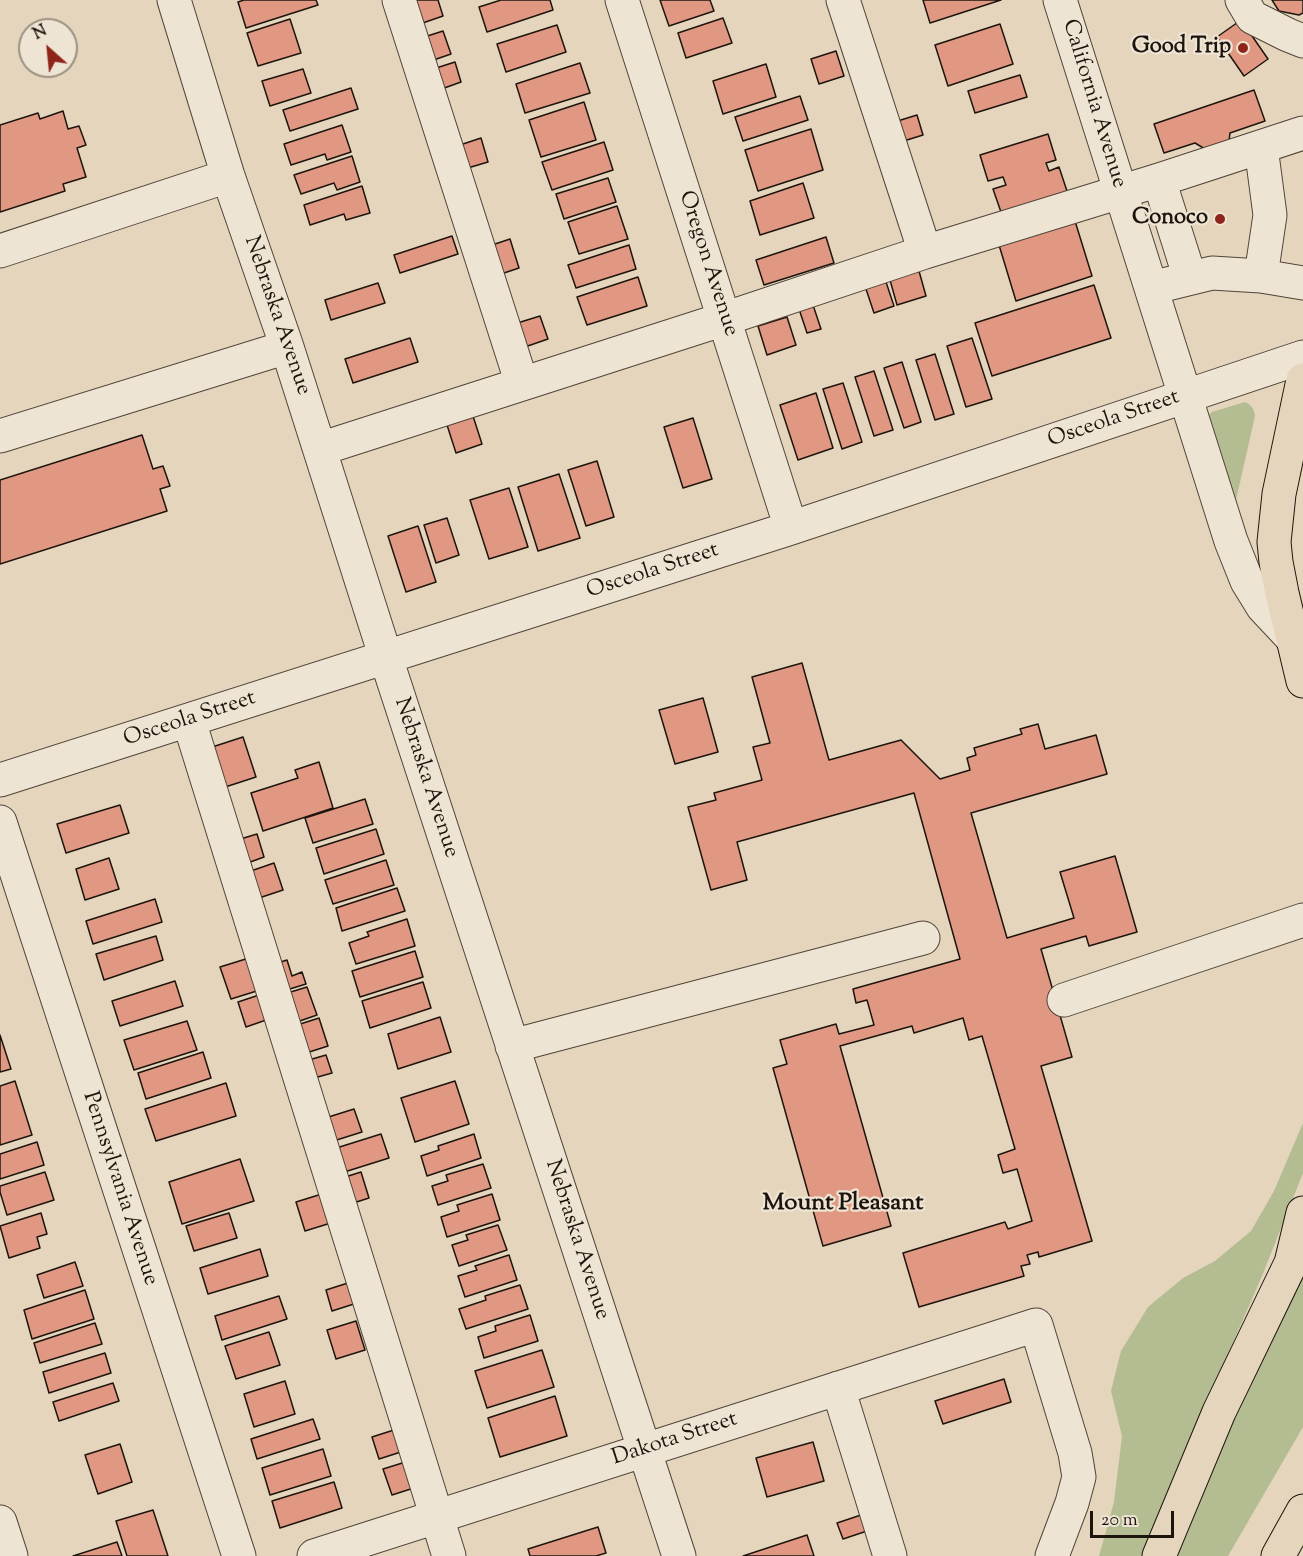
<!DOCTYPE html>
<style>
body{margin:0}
#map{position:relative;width:1303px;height:1556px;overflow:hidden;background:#e4d5bc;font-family:"Sorts Mill Goudy",serif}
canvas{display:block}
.north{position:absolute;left:18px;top:18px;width:60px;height:60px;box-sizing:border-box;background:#ede4d3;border:2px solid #9a9184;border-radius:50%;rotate:333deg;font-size:16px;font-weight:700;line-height:24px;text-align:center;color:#1d150d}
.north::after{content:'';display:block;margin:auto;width:21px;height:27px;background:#8f2418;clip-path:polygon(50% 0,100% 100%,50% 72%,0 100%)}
.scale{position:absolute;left:1090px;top:1511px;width:84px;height:27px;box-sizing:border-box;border:3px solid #1d150d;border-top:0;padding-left:8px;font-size:18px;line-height:21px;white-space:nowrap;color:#1d150d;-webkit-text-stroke:4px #ede4d3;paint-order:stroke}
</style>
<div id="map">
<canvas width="1303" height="1556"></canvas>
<div class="north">N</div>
<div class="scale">20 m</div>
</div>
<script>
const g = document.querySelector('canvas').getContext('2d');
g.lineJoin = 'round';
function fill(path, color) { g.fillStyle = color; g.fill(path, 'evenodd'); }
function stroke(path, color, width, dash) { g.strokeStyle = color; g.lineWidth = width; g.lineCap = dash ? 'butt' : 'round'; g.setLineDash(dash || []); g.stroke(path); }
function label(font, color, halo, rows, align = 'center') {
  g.font = font + ' "Sorts Mill Goudy",serif'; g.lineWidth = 4.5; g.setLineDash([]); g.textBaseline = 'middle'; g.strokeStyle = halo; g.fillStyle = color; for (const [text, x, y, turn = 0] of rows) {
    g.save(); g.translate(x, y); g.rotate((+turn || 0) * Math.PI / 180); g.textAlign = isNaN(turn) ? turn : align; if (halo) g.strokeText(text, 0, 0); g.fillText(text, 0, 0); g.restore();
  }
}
fill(new Path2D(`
 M1245,402c7,3 9,7 10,14l-19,84 -3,1 -25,-85 4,-4z
 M1303,1123v50l-41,103 -79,181 -39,99h-45l15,-54 8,-66 -11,-45 10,-40 27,-44 35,-29 32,-17 36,-30 23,-40z
 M1303,1266v161l-75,129h-57z`), '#b4bd91');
const building = new Path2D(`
 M244,0h72l2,5 -72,23 -8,-26z
 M407,0h31l5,16 -29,10z
 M501,0h49l3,10 -66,22 -8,-25z
 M660,0h50l4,11 -45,15z
 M923,0h78l-71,23z
 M1272,0h31v13l-4,2 -20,-4z
 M723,18l9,25 -46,15 -8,-25z
 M290,19l11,34 -43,13 -11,-33z
 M1241,20l27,39 -24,17 -27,-39z
 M1000,24l13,40 -65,22 -13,-41z
 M557,25l9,27 -60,20 -9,-28z
 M443,31l8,23 -26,9 -7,-24z
 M836,51l8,25 -25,8 -8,-25z
 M455,62l6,20 -25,9 -6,-21z
 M580,63l10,30 -65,20 -9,-29z
 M766,64l10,33 -53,17 -10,-33z
 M303,69l8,24 -41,13 -8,-25z
 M1020,75l7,22 -52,16 -7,-22z
 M351,88l7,21 -68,22 -7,-21z
 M1254,90l11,31 -35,12 -1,8 -24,8 -10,-6 -31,10 -10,-29z
 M800,96l8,24 -65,21 -8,-24z
 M584,102l12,38 -55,17 -12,-37z
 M63,111l5,18 11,-3 7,19 -9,3 9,29 -23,7 2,7 -65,21v-87l38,-12 2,6z
 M917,115l6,20 -29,9 -6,-20z
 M342,125l9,27 -24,8 -2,-6 -34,11 -7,-21z
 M811,129l12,41 -65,21 -13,-41z
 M1048,134l8,26 -10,3 3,8 10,-4 9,27 -66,21 -9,-26 13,-4 -3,-8 -15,4 -8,-26z
 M481,138l7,24 -27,8 -7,-23z
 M604,142l9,28 -61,20 -10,-28z
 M352,156l8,26 -23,8 -3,-7 -33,11 -7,-19z
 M608,178l8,24 -52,17 -8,-25z
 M803,183l11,35 -54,17 -10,-34z
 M362,186l8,27 -24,7 -2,-6 -34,11 -6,-20z
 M617,206l11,33 -49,15 -11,-32z
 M1075,221l17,55 -76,25 -17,-56z
 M452,236l6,18 -58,19 -6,-18z
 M826,237l8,26 -70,22 -8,-25z
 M510,239l9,29 -24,8 -9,-29z
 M629,245l7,24 -60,19 -8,-23z
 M919,271l7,25 -29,9 -7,-25z
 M638,277l9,29 -60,19 -10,-28z
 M885,279l9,27 -20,7 -9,-27z
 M378,283l7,20 -54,17 -6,-20z
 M1094,285l17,53 -119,38 -17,-53z
 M813,305l8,24 -14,4 -8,-24z
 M540,316l8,23 -29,10 -8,-24z
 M787,317l9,28 -29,10 -9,-29z
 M410,338l8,24 -65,21 -8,-24z
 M972,338l20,61 -26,8 -19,-61z
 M935,354l19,60 -19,6 -19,-60z
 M902,362l19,60 -17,6 -20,-60z
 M874,371l19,59 -19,6 -19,-59z
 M843,383l19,59 -20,7 -19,-60z
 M816,393l17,55 -35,12 -18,-55z
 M473,416l9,28 -26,9 -9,-28z
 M693,418l19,61 -29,9 -19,-61z
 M142,435l11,34 10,-3 7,20 -10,3 7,22 -167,53v-84z
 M597,461l17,56 -28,9 -18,-56z
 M559,474l21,64 -42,13 -20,-64z
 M509,488l19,59 -39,12 -19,-59z
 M447,518l12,37 -23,8 -12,-38z
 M418,526l18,56 -30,10 -18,-56z
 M802,663l27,97 72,-20 39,39 30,-9 -3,-12 9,-3 -2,-7 48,-14 -2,-5 18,-5 7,25 51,-14 11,39 -136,39 36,125 67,-20 -14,-46 55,-16 22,76 -48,14 -3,-10 -45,13 31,108 -31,9 51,175 -53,16 -1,-5 -11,3 3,9 -9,2 3,10 -105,31 -16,-54 102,-31 3,7 24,-8 -15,-52 -14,4 -5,-18 17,-6 -33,-113 -13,4 -6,-22 -49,15 -2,-7 -72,20 51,180 -68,20 -50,-178 14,-4 -7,-24 56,-16 3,10 35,-9 -7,-25 -11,3 -3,-14 107,-30 -46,-166 -177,49 10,38 -36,10 -23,-83 28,-7 -2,-7 48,-13 -9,-33 17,-4 -18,-66z
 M703,698l15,54 -43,12 -16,-54z
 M243,737l13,40 -40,13 -13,-40z
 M319,762l14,46 -70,23 -12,-38 47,-15 -3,-8z
 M365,799l8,25 -60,19 -8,-25z
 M120,805l9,28 -63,20 -9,-29z
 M376,829l8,25 -60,20 -8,-26z
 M257,834l7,23 -22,8 -8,-24z
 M109,858l10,31 -34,11 -9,-31z
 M386,860l8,25 -61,19 -8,-24z
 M274,863l9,27 -30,10 -8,-27z
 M397,888l8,23 -63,20 -6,-23z
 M155,899l7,23 -69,22 -7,-23z
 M407,919l8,27 -59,18 -7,-21 20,-7 -2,-4z
 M156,936l7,24 -59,20 -8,-26z
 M415,951l8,26 -63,20 -8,-26z
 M249,958l11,32 -29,9 -11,-32z
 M287,960l5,16 10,-4 4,12 -26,8 -9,-27z
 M175,981l8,25 -63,20 -8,-25z
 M423,982l8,26 -61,20 -8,-27z
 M307,987l10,28 -26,9 -10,-29z
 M262,994l7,25 -23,8 -8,-25z
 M440,1017l11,35 -53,17 -10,-35z
 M319,1018l9,28 -25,8 -9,-28z
 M187,1021l10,29 -63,20 -10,-30z
 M0,1035l11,34 -11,3z
 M203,1052l8,26 -65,21 -8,-26z
 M326,1055l6,18 -25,7 -5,-18z
 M15,1081l17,54 -32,10v-59z
 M455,1081l14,43 -54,18 -14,-44z
 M226,1083l10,33 -80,25 -11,-32z
 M354,1109l8,23 -35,11 -8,-23z
 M381,1134l8,24 -51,16 -8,-24z
 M474,1134l7,24 -54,18 -6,-20 18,-6 -1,-4z
 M37,1142l7,23 -44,14v-25z
 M240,1159l14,42 -72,23 -13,-42z
 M483,1164l8,24 -53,17 -6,-19 16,-5 -2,-6z
 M45,1172l9,28 -47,15 -7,-23v-6z
 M361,1172l8,26 -22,7 -8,-26z
 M325,1193l9,29 -29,9 -9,-29z
 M492,1194l8,26 -53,17 -6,-20 18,-6 -2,-6z
 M41,1213l6,21 -10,3 3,11 -31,10 -9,-32z
 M229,1213l8,25 -43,13 -8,-25z
 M498,1225l9,25 -48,16 -7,-21 16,-5 -2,-5z
 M260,1249l8,27 -60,18 -8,-26z
 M509,1255l8,25 -52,17 -7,-21 19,-6 -2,-4z
 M75,1262l8,24 -39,12 -7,-23z
 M351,1282l6,21 -25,8 -6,-21z
 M520,1285l8,24 -62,20 -7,-20 27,-9 -1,-4z
 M85,1290l9,29 -62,20 -8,-29z
 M279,1296l8,23 -65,21 -7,-24z
 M530,1315l8,26 -54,17 -6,-21 18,-6 -1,-5z
 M356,1321l9,29 -29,9 -9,-29z
 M95,1323l7,21 -62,19 -6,-20z
 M269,1332l11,33 -44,14 -11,-33z
 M542,1350l12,37 -67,21 -12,-37z
 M105,1353l6,20 -62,20 -6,-21z
 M1004,1379l7,23 -68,22 -8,-23z
 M285,1381l10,33 -41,13 -10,-33z
 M113,1383l6,18 -60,20 -6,-19z
 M555,1396l12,40 -67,21 -12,-39z
 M313,1419l7,20 -63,20 -6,-20z
 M397,1429l7,22 -25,8 -7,-22z
 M813,1442l11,39 -57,16 -11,-39z
 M120,1444l12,38 -34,12 -13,-39z
 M323,1449l8,27 -61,19 -8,-27z
 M412,1460l8,26 -28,9 -9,-26z
 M334,1482l8,26 -62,20 -8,-27z
 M153,1510l15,46h-41l-11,-35z
 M864,1514l6,16 -27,9 -6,-16z
 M598,1527l8,26 -10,3h-66l-2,-7z
 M807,1535l7,21h-71z
 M117,1542l5,14h-49z`);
fill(building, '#e19883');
stroke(building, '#1d150d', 1.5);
const minor = new Path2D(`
 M174,0l54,176 59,171 99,311 293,898
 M399,0l123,384
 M622,0l169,528
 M843,0l82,252
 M1060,0l171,541 16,40 16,26 30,32
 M1242,0l10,17 36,18 15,6
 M1261,147l9,68 -9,61
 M1159,180l31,98
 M0,251l228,-75
 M1151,288l61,-15 49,3 42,7
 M0,436l287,-89
 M320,449l404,-130 201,-67 234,-72 144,-47
 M189,721l260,835
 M0,780l791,-252 512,-171
 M0,822l239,734
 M1064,1000l239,-80
 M512,1046l411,-108
 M838,1388l52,168
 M0,1522l11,34
 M314,1556l722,-231 39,128 4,24 -7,26 -20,53`);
const major = new Path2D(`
 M1303,380l-24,114 -5,48 2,20 6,31 21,88`);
const highway = new Path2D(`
 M1291,1263l12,-50
 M1159,1556l60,-144 72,-149 12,-20
 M1278,1556l25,-45`);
stroke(minor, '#4f4539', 35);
stroke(major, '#1d150d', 35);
stroke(highway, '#1d150d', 35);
stroke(minor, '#ede4d3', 33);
stroke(major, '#e4d5bc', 33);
stroke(highway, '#e4d5bc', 33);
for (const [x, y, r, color] of [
 [1243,48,6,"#8f2418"],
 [1220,219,6,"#8f2418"]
]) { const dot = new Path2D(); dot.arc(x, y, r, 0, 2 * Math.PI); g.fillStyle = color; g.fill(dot); stroke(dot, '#ede4d3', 2); }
label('bold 22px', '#1d150d', '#ede4d3', [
 ["Good Trip",1231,48],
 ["Conoco",1208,219]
], 'right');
label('22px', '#1d150d', '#ede4d3', [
 ["California Avenue",1093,104,73],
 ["Oregon Avenue",707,264,72],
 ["Nebraska Avenue",276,316,71],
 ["Osceola Street",1114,420,-19],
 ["Osceola Street",653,572,-18],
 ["Osceola Street",190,720,-18],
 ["Nebraska Avenue",425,778,72],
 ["Pennsylvania Avenue",119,1189,72],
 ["Nebraska Avenue",576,1240,72],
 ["Dakota Street",675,1440,-18]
]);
label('bold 24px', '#1d150d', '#ede4d3', [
 ["Mount Pleasant",843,1205]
]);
</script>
